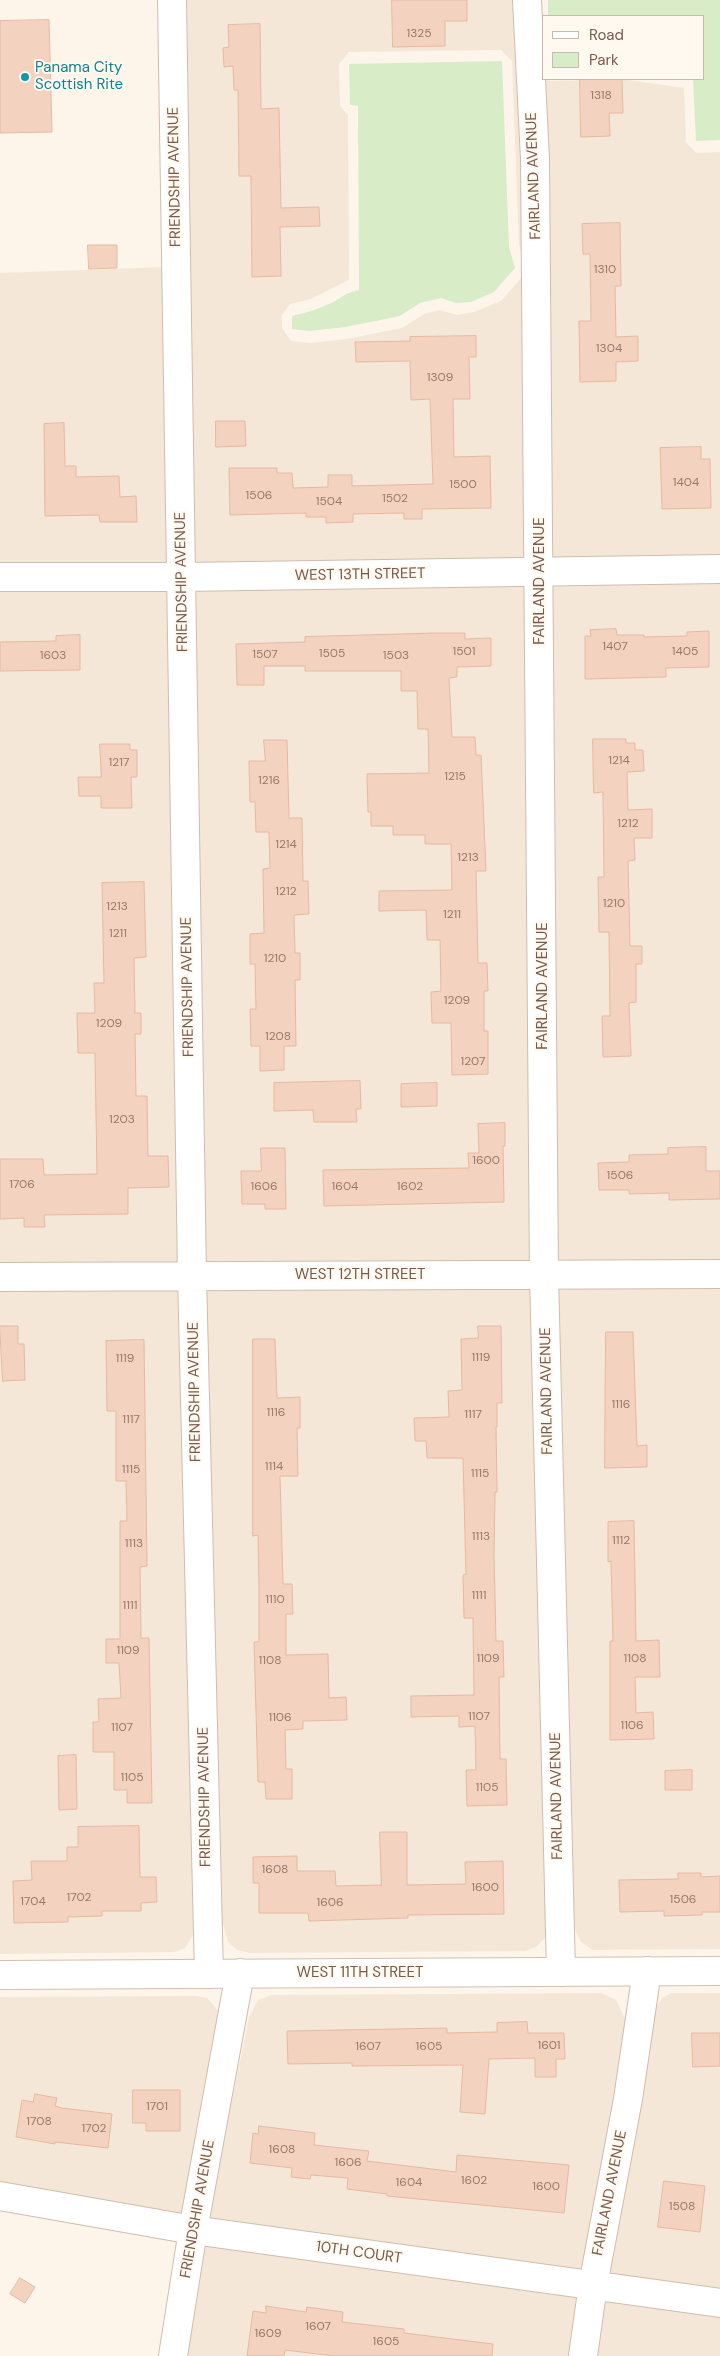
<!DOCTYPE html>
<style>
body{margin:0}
#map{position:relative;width:720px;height:2356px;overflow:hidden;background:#fdf5e9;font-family:"DM Sans",sans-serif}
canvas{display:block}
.legend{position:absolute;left:542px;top:15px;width:162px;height:65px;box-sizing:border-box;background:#fff9f0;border:1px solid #c9b9ae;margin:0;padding:6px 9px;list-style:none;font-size:15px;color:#795a4b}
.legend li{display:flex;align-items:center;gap:10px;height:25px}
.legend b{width:25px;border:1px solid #c9b9ae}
</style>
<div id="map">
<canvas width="720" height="2356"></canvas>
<ul class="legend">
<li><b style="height:6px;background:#fff"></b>Road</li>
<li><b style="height:14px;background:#d7ecc7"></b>Park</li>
</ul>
</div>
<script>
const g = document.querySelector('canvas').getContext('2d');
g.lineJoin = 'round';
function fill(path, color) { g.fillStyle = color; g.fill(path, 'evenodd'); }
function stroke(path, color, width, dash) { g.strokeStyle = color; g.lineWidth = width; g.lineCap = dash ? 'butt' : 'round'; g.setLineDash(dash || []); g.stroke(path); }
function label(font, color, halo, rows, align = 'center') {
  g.font = font + ' "DM Sans",sans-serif'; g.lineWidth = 4; g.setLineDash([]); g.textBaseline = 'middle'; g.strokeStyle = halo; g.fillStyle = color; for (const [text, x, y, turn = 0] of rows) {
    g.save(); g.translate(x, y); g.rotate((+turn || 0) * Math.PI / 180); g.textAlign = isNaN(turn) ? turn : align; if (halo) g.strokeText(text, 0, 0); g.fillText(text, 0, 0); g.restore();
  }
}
fill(new Path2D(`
 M184,0h331l9,160 1,103 -6,-18 -7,-184 -11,-11 -152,2 -10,12 1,42 8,9 1,165 -38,19 -21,5 -8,11v13l9,13 19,2 37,-4 55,-11 22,-14 16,-4 17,5 17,-3 27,-11 22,-25 5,283 -334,5z
 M544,79l6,2 72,-2 62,9 2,54 10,11 24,-1v404l-169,2z
 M165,267l5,297h-170v-291z
 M720,583v678h-164l-4,-676z
 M528,586l4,675h-328l-10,-670z
 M0,591h171l9,671h-180z
 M533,1288l15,640 -2,9 -10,10 -11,4 -275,2 -13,-3 -9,-8 -7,-25 -17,-628z
 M556,1288h164v661l-127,1 -12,-8 -8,-16z
 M181,1289l13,644 -9,15 -11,4 -174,2v-664z
 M601,1993l15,7 12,25 -44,245 -376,-51 41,-202 9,-17 14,-5z
 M671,1993h49v296l-113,-15 49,-267 7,-10z
 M197,1996l10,2 4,4 7,9 2,8 -36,196 -184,-31v-187z
 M203,2245l376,52 -10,59h-384z
 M603,2300l117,16v40h-125z`), '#f5e7d7');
fill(new Path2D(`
 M548,0h172v140l-24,1 -3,-62h11v-63h-156z
 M502,61l7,186 6,21 -21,24 -23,10 -15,1 -15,-5 -21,5 -20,13 -55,11 -36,4 -17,-2v-13c14,-3 26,-7 39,-13 13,-6 11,-9 28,-13l-1,-184 -8,-1 -1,-41z`), '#d7ecc7');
const building = new Path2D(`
 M392,0h75v21h-22v25l-52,1z
 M49,20l3,112 -52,1v-112z
 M260,24l1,85 18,-1 2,100 38,-1 1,19 -40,1 1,49 -29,1 -1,-101h-12l-1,-86h-4l-1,-24 -9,1 -1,-19 6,-1 -1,-22z
 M580,79h42l1,34h-14l1,23 -29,1z
 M620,223l1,63h-6l1,51 22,-1v25l-22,1v19l-36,1 -1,-61h12l-1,-67h-7l-1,-30z
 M88,245h29v23l-28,1z
 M476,336v21h-7l1,42h-17l1,58 36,-1 1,52 -69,1v10h-18v-6l-51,1v8l-27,1v-6h-20v-4l-76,2 -1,-47h48v5h15l1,15 35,-1v-12h24v11l81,-2 -3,-85 -19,1 -1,-39 -54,1 -1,-20 55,-1v-4z
 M216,421h29l1,25 -30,1z
 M64,423l1,43h11v11l43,-1 1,21 16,-1 1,26h-37l-1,-7 -54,1 -1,-92z
 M701,447v12h9l1,49 -49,1 -2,-61z
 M616,629l1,6h27v2l43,-1v-4l22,-1v36l-43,1v9l-81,2v-43h6l-1,-6z
 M437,633h28v6l26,-1v28l-34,1v10l-8,1 3,59h23l1,18h5l5,116h-10l2,92h9l1,28h-4v40h4v43l-36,1 -1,-52h-19l-1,-31 10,-1 -1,-51h-13l-1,-30 -47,1v-20l73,-1 -1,-46h-26v-9h-32v-9h-22v-14h-3l-1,-38 62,-1 -1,-44h-10l-1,-38h-16v-20h-96v-5h-41v19h-27l-1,-41 69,-2v-5z
 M80,635v35l-80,1v-29l56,-1v-5z
 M593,739h33v4h9v7h8l1,21 -17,1 1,38 24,-1v29h-18l1,22 -7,1 2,85h12v18h-6v38l-7,1 2,53 -28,1 -1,-41h8l-1,-84h-10l-1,-55h6l-1,-85 -9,1z
 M264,740h23l2,78h13l1,63h5l1,33 -15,1 1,38h5v27h-5l1,66h-12v24l-24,1v-25h-9l-1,-37h6l-1,-45h-5v-30l14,-1 -1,-64 7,-1 -1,-36h-13l-1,-30h-5l-1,-41h16z
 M100,744h30v6h7v27h-6l1,31h-31v-12h-22l-1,-19h23z
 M144,882l2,75 -12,1 1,55h6v21h-6l1,62h11l1,60h20l1,31 -41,1v26l-84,1 1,12h-21v-9l-24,1v-60h43l1,16 53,-1 -2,-121h-17l-1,-40h18l-1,-30h10l-2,-100z
 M360,1081l1,28h-5l1,13h-43l-1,-12 -39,1v-28z
 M437,1083v23l-36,1v-23z
 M505,1123v23h-2l1,56 -180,4 -1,-36 146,-2 -1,-15h11l-1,-29z
 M706,1147v24h14v28l-51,1v-7l-40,1v-4h-30l-1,-27 31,-1v-7l39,-1v-6z
 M261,1148h24l1,61h-21v-5h-23l-1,-33h20z
 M0,1326h18v18h6l1,36 -22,1z
 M478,1326h23l1,77h-5v24h-1l1,65h-2l-1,63 2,86h7l1,36h-5l1,82h6l1,46 -40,1 -1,-36h10l-1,-44 -16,1v-11l-48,1v-21l63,-1 -1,-77h-9l-1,-43 3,-1 -3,-116h-36l-1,-17h-11l-1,-23 35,-1 -1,-26 14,-1 -1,-51 17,-1z
 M606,1332h27l4,114 10,-1v22l-42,1z
 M253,1339h22l2,59 23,-1v31h-3l1,48h-18l3,108h9l1,30h-7v41l42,-1 1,44 17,-1 1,23 -44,1v8l-18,1 1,39h6v30h-26l-1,-17h-7l-4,-140h5v-57l-1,-50 -5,1z
 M144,1340l3,226 -7,1 1,71h8l3,165h-25v-13h-13v-38h-21v-30h6l-1,-23 23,-1 -2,-35h-13v-24h14v-118h7l-1,-40h-10v-70h-9l-1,-70z
 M634,1521l2,120 23,-1 1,37h-25l1,36 17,-1 1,27 -44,1v-99h3l-2,-80 -3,1v-40z
 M76,1755l1,54 -18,1 -1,-54z
 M692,1770v20h-27v-19z
 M139,1826l1,51h16l1,25 -16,1v8h-39v5l-34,1v5l-54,1 -1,-42 19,-1 -1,-19h36v-14h11v-20z
 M380,1832h27v53l59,-1 -1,-22 38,-1 1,53 -96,1v3l-99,3 -1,-8h-49v-30h-6v-26l44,-1v15h38l1,15 45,-1z
 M678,1873h23v4l19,-1v36h-18v3l-38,1v-5l-44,1 -1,-32 59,-1z
 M527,2022l1,11h36l1,26h-9v18h-21v-19l-46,1 -4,55 -25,-2 3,-47 -111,1v-3l-64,1 -1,-33 160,-3v5l50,-1v-9z
 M692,2033h28v33l-27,1z
 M133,2090h47v41h-34v-8h-13z
 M35,2094l22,4 -2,8 7,2 50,6 -4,34 -53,-6v2l-39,-7 6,-37 11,2z
 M259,2126l56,7 -1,12 55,6 -2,10 89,11 1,-17 112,10 -5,48 -177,-17v-2l-40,-5 1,-11 -37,-3 -1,4 -19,-2 1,-9 -42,-5 3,-30 5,1z
 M664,2181l41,5 -5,46 -42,-5z
 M20,2278l15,9 -10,16 -15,-9z
 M266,2306l40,6 1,-5 36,5 -1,10 62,7v4l89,11 -1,12h-158l-49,-6 -1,6h-37l6,-45 13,2z`);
fill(building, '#f3d3c0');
stroke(building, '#e6b9a0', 1);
const minor = new Path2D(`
 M172,0l20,1275 17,699
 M527,0l8,159 9,1115 17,698
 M0,577h182l538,-8
 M0,1277l720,-3
 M0,2196l193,34 527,73
 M173,2356l20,-126 47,-257
 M583,2356l10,-71 35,-186 19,-128`);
const secondary = new Path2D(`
 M0,1975l720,-4`);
stroke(minor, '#d0bcae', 30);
stroke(secondary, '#d6beae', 30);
stroke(minor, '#fff', 28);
stroke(secondary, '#fff', 28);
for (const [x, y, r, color] of [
 [25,77,5,"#0f9aa8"]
]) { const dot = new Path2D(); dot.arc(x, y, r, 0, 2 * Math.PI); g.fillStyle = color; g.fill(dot); stroke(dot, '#fff9f0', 2); }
label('12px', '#987868', null, [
 ["1325",419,34],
 ["1318",601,96],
 ["1310",605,270],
 ["1304",609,349],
 ["1309",440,378],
 ["1404",686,483],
 ["1500",463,485],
 ["1506",259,496],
 ["1502",395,499],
 ["1504",329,502],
 ["1407",615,647],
 ["1501",464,652],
 ["1405",685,652],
 ["1505",332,654],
 ["1507",265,655],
 ["1603",53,656],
 ["1503",396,656],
 ["1214",619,761],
 ["1217",119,763],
 ["1215",455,777],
 ["1216",269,781],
 ["1212",628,824],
 ["1214",286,845],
 ["1213",468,858],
 ["1212",286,892],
 ["1210",614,904],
 ["1213",117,907],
 ["1211",452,915],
 ["1211",118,934],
 ["1210",275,959],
 ["1209",457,1001],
 ["1209",109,1024],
 ["1208",278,1037],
 ["1207",473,1062],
 ["1203",122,1120],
 ["1600",486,1161],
 ["1506",620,1176],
 ["1706",22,1185],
 ["1606",264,1187],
 ["1604",345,1187],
 ["1602",410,1187],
 ["1119",481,1358],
 ["1119",125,1359],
 ["1116",621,1405],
 ["1116",276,1413],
 ["1117",473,1415],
 ["1117",131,1420],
 ["1114",274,1467],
 ["1115",131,1470],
 ["1115",480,1474],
 ["1113",481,1537],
 ["1112",621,1541],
 ["1113",134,1544],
 ["1111",479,1596],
 ["1110",275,1600],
 ["1111",130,1606],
 ["1109",128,1651],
 ["1109",488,1659],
 ["1108",635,1659],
 ["1108",270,1661],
 ["1107",479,1717],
 ["1106",280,1718],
 ["1106",632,1726],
 ["1107",122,1728],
 ["1105",132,1778],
 ["1105",487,1788],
 ["1608",275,1870],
 ["1600",485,1888],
 ["1702",79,1898],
 ["1506",683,1900],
 ["1704",33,1902],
 ["1606",330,1903],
 ["1601",549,2046],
 ["1607",368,2047],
 ["1605",429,2047],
 ["1701",157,2107],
 ["1708",39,2122],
 ["1702",94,2129],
 ["1608",282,2150],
 ["1606",348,2163],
 ["1602",474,2181],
 ["1604",409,2183],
 ["1600",546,2187],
 ["1508",682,2207],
 ["1607",318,2327],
 ["1609",268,2334],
 ["1605",386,2342]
]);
label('15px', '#0d838f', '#fff9f0', [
 ["Panama City",35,68],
 ["Scottish Rite",35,85]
], 'left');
label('15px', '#795a4b', '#fff9f0', [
 ["FAIRLAND AVENUE",534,176,-92],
 ["FRIENDSHIP AVENUE",175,177,-91],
 ["WEST 13TH STREET",360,575,-1],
 ["FAIRLAND AVENUE",540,581,-90],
 ["FRIENDSHIP AVENUE",182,582,-91],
 ["FAIRLAND AVENUE",543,986,-90],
 ["FRIENDSHIP AVENUE",188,987,-91],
 ["WEST 12TH STREET",360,1275],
 ["FAIRLAND AVENUE",547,1391,-91],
 ["FRIENDSHIP AVENUE",195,1392,-91],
 ["FAIRLAND AVENUE",557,1796,-91],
 ["FRIENDSHIP AVENUE",205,1797,-91],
 ["WEST 11TH STREET",360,1973],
 ["FAIRLAND AVENUE",610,2193,-79],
 ["FRIENDSHIP AVENUE",198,2209,-80],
 ["10TH COURT",359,2253,8]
]);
</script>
